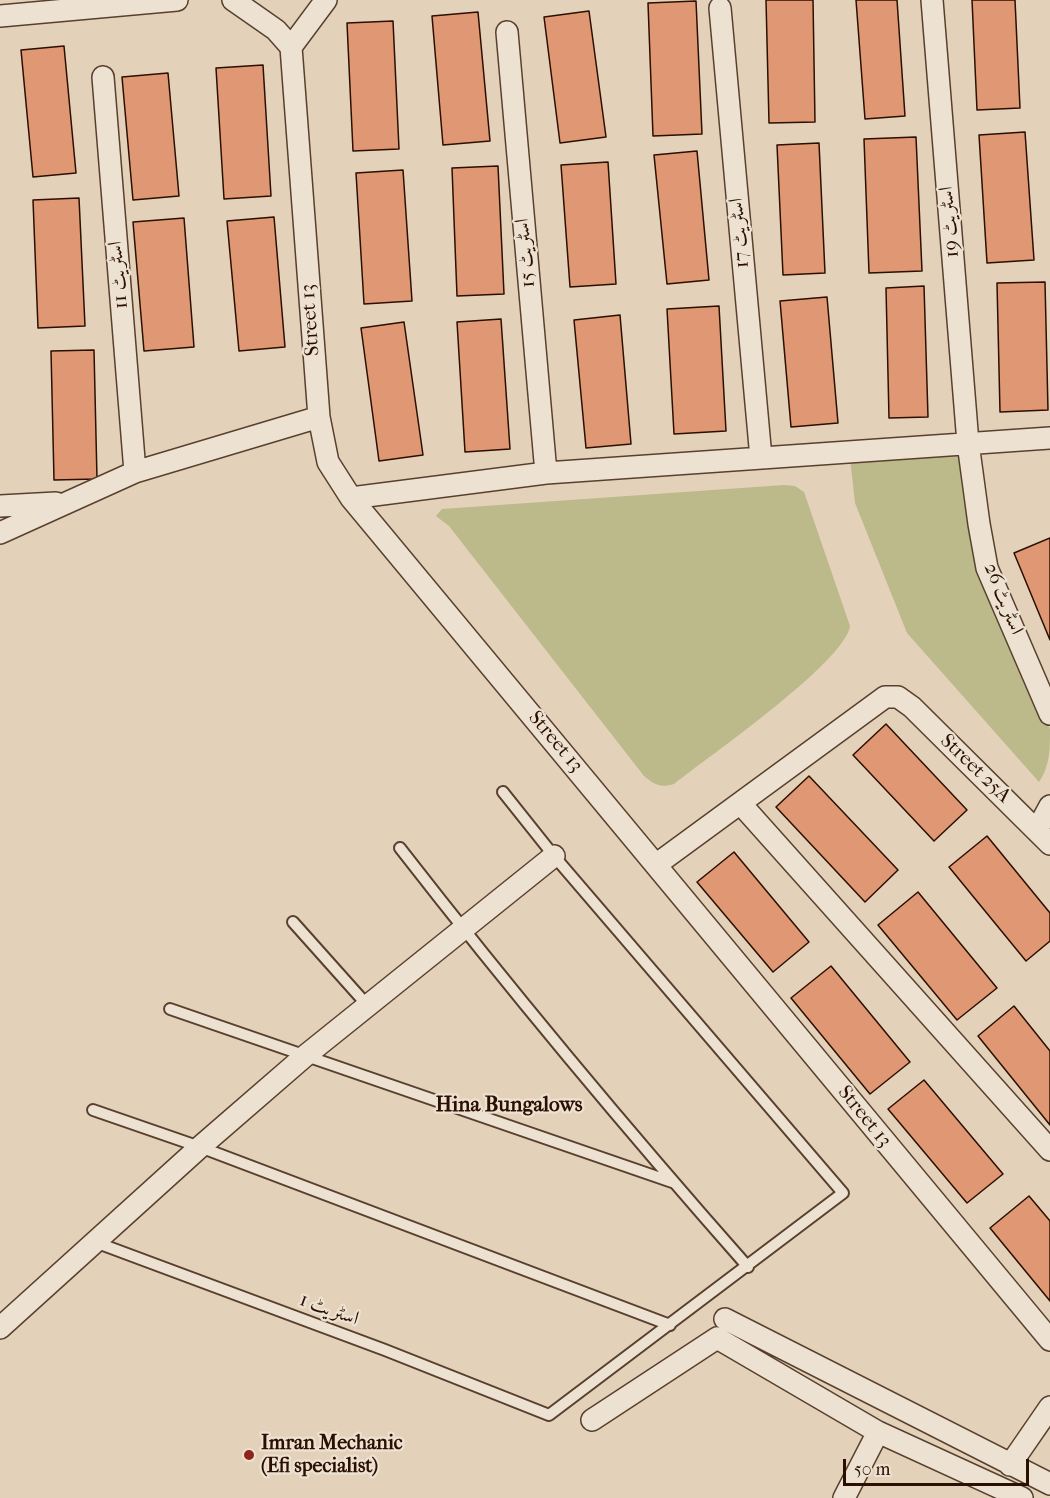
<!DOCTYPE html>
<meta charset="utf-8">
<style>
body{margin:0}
#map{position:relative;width:1050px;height:1498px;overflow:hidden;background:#e3d2b9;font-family:"IM FELL French Canon",serif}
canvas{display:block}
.scale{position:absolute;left:843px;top:1459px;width:186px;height:27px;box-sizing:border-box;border:3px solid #2b0f00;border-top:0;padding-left:8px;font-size:18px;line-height:21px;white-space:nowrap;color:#2b0f00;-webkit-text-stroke:4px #ede2d2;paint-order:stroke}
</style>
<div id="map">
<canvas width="1050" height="1498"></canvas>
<div class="scale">50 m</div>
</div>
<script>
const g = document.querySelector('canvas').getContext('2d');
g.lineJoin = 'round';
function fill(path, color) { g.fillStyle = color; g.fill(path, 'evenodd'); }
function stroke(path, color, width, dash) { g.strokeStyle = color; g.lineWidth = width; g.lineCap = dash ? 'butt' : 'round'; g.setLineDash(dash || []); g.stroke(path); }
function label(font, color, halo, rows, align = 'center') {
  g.font = font + ' "IM FELL French Canon",Amiri,serif'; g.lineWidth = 4.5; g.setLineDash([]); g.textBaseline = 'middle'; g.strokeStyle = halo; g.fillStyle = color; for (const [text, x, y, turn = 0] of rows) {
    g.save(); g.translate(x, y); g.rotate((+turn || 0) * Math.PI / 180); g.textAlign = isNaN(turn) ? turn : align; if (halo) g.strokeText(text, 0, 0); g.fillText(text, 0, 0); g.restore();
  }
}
fill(new Path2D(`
 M969,455l-2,59 83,215c0,21 0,37 -11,53l-132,-149 -52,-130 -5,-45z
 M784,485l11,1 9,6 46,134c-5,36 -142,131 -176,158 -14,4 -19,1 -30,-8l-195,-250 -13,-10 6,-7z`), '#bcb98a');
const building = new Path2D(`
 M766,0h47l2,122 -46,1z
 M856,0h41l8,116 -40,3z
 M972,0h43l5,108 -43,2z
 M696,1l6,133 -49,2 -5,-133z
 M589,11l17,126 -46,6 -16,-126z
 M478,12l12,129 -47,4 -11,-129z
 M393,21l6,128 -46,2 -6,-128z
 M64,46l12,127 -43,4 -12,-127z
 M263,65l8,131 -47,3 -8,-131z
 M168,73l11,123 -46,4 -11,-123z
 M1025,132l9,128 -47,3 -8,-128z
 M916,137l6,134 -53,2 -5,-134z
 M819,143l6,130 -42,2 -6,-130z
 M697,151l12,129 -42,4 -13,-129z
 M608,162l8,122 -46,3 -9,-122z
 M498,166l6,128 -47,2 -5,-128z
 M403,170l9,131 -48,3 -8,-131z
 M79,198l6,128 -47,2 -5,-128z
 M274,217l11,130 -46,4 -12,-130z
 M184,218l10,129 -50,4 -11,-129z
 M1045,282l3,128 -48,2 -3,-129z
 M924,286l4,131 -39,1 -3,-130z
 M827,297l11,126 -47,4 -11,-126z
 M719,306l7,125 -52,3 -7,-125z
 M620,315l11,129 -45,4 -12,-128z
 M501,319l9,130 -45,3 -8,-130z
 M404,322l19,133 -44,6 -18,-133z
 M94,350l3,129 -43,1 -3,-129z
 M1050,538v102l-36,-87z
 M886,724l81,86 -33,31 -81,-86z
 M809,776l89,94 -33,32 -89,-95z
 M987,836l63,77v28l-24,20 -77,-94z
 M734,852l75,90 -36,30 -76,-90z
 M918,892l79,96 -40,32 -79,-95z
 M831,966l79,96 -40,32 -79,-96z
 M1014,1006l36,45v74l-72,-89z
 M924,1080l79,94 -36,29 -79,-94z
 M1029,1196l21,25v80l-60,-73z`);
fill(building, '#e09773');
stroke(building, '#2b0f00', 1.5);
const lane = new Path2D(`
 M400,848c112,144 228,283 348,419
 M293,922l75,84
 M170,1009l502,173
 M93,1110l107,37 470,178
 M95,1242l290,108 164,65 294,-222 -289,-337 -51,-64`);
const street = new Path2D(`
 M233,0l43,30 15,17 28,370 9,45 23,36 699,842
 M932,0l36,443 11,81 8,44 63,146
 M720,8l41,450
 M0,16l177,-16
 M507,32l39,441
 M291,47l35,-47
 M103,77l32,395
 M351,498l195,-25 504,-35
 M0,506l56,-3
 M0,533l135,-61 184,-55
 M740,803l310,347
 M1037,830l13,-24
 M657,864l228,-167h13l14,10 138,137
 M725,1319l325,165
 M0,1328l200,-181 105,-91 249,-200
 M592,1420l125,-82 161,94 144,66
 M1010,1465l40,-58
 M844,1498l34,-66`);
stroke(lane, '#59402e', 14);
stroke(street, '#59402e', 24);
stroke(lane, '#ede2d2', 10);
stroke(street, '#ede2d2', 21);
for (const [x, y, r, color] of [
 [249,1455,6,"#8f2418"]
]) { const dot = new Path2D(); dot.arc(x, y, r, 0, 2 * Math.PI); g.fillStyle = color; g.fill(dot); stroke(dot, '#ede2d2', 2); }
label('20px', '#2b0f00', '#ede2d2', [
 ["اسٹریٹ 19",950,222,-95],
 ["اسٹریٹ 17",740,233,-95],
 ["اسٹریٹ 15",526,253,-95],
 ["اسٹریٹ 11",119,275,-95],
 ["Street 13",311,320,-94],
 ["اسٹریٹ 26",1003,599,68],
 ["Street 13",555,742,50],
 ["Street 25A",975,769,44],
 ["Street 13",864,1117,51],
 ["اسٹریٹ 1",329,1310,20]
]);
label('bold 20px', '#2b0f00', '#ede2d2', [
 ["Imran Mechanic",261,1444],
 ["(Efi specialist)",261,1467]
], 'left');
label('bold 21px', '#2b0f00', '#ede2d2', [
 ["Hina Bungalows",509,1106]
]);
</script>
